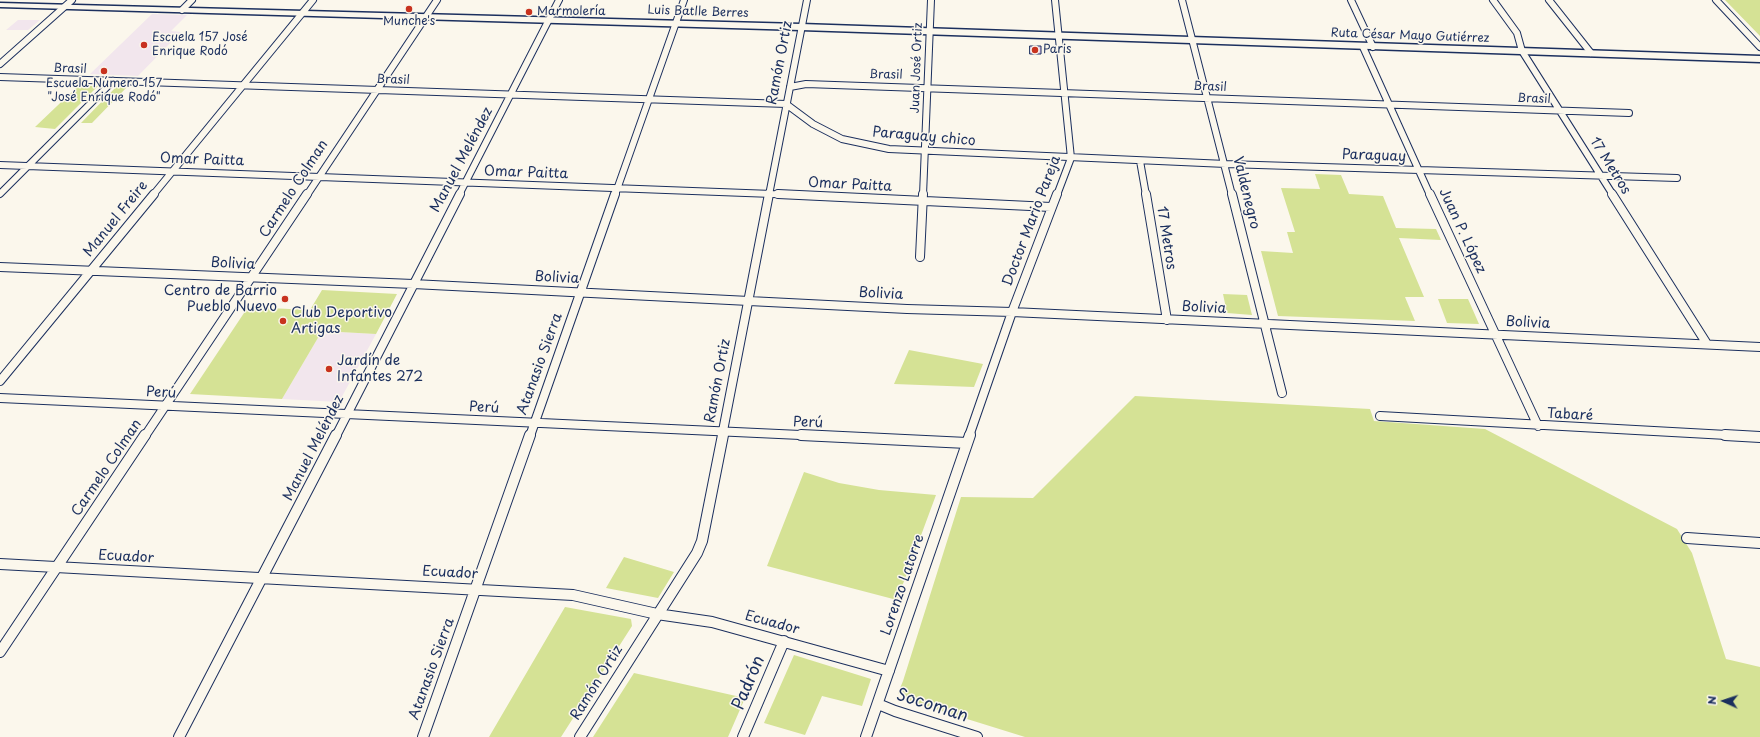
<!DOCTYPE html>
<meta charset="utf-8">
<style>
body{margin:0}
#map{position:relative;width:1760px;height:737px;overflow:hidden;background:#fbf7ec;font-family:"Playpen Sans",sans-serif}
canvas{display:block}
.north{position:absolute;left:1704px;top:681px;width:40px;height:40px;-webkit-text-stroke:3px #fbf7ec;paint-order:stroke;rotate:273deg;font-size:11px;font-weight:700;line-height:16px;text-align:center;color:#1b2f5e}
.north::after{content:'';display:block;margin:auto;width:14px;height:18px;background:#1b2f5e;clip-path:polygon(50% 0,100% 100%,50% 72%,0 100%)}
</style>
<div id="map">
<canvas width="1760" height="737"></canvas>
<div class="north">N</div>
</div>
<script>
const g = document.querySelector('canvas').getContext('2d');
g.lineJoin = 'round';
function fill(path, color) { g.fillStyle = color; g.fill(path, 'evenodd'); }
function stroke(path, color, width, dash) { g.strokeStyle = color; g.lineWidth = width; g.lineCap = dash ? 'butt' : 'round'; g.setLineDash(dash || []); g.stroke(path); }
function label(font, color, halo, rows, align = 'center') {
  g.font = font + ' "Playpen Sans",sans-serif'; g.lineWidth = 3; g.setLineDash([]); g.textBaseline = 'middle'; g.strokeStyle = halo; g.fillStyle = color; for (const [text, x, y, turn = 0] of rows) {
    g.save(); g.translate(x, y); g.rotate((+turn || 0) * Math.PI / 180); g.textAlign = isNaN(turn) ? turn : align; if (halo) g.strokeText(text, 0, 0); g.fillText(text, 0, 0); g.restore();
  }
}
fill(new Path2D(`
 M152,14l35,1 -16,16 10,1 -43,44 -48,-2z
 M18,20h22l-12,10h-22z
 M322,331l54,3 -37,68 -57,-3z`), '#f2e6ed');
fill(new Path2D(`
 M1725,0h35v36z
 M78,86h20l-43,43 -20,-2z
 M117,86l10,1 -35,36h-11z
 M1315,174l26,1 8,19 34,2 13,32 40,1 5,11 -42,-2 25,59h-19l10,24 -137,-5 -17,-65 32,2 -6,-21h8l-14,-44 39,1z
 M322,290l75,4 -21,40 -54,-3 -40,68 -92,-5 58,-87 62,3z
 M1223,294l24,1 5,20 -25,-2z
 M1438,299h30l11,25 -32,-1z
 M909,350l74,14 -9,23 -80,-3z
 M1135,396l235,13 4,12 111,8 192,100 15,24 34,106 34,8v70h-735l-119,-37 -8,-7 5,-12 58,-184 72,1z
 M804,472l35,11 40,7 57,5 -39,105 -130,-34z
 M624,557l50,15 -16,26 -52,-10z
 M565,607l66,12 1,7 -71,111h-72z
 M794,655l77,24 -9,27 -40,-10 -17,39 -41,-12z
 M634,673l111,25 -17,39h-135z`), '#d5e295');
const building = new Path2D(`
 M1030,46h11v8h-11z`);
fill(building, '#dcc0ee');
stroke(building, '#1b2f5e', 1);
const streetFar2 = new Path2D(`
 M1055,0l16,158 -14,37
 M1182,0l50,195
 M1351,0l22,47
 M1493,0l24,33 5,18 91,144
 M1549,0l42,53
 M1716,0l44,47
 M182,10l10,-10
 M1363,47l67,148
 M0,64l72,-64
 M0,77l786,27 27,20 29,15 47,10 337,15 451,14
 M790,87l16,-3 823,29
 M1140,161l6,34
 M0,165l799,30
 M0,194l113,-113
 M153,195l160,-195
 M307,195l130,-195
 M459,195l100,-195
 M615,195l69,-195
 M769,195l38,-195
 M923,195l8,-195`);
const streetFar1 = new Path2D(`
 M778,194l273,13
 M1146,194l21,126
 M1232,194l50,199
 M1430,194l108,232
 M1612,194l95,150
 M920,257l3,-63
 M0,267l413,17 494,25 105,3 748,35
 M0,381l154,-187
 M0,398l822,38
 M1380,416l365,20
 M145,436l162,-242
 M336,436l124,-242
 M530,436l85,-242
 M722,436l47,-242
 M969,436l43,-124 45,-118`);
const street = new Path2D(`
 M801,435l166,8
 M1725,435l35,2
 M1687,538l73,5
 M0,564l573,31 84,19 55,8 177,49
 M0,652l145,-217
 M878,704l17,7 82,26
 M179,737l157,-302
 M423,737l107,-302
 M580,737l117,-184 5,-12 21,-106
 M743,737l41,-96
 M866,737l104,-302`);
const secondary = new Path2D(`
 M0,3l801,21 959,32v6l-959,-32 -801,-23z`);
stroke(streetFar2, '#1b2f5e', 8);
stroke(streetFar1, '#1b2f5e', 10);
stroke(street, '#1b2f5e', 12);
stroke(secondary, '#1b2f5e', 3);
stroke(streetFar2, '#fbf7ec', 6);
stroke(streetFar1, '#fbf7ec', 8);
stroke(street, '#fbf7ec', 10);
fill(secondary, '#fbf7ec');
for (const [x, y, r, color] of [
 [409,9,4,"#c8321e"],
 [529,12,4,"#c8321e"],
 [144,45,4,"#c8321e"],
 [1035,50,4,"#c8321e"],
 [104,71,4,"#c8321e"],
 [285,299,4,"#c8321e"],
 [283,321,4,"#c8321e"],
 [329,369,4,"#c8321e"]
]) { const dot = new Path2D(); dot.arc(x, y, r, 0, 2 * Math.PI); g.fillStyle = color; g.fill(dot); stroke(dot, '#fbf7ec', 1.5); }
label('12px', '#1b2f5e', '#fbf7ec', [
 ["Marmolería",537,12],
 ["Munche's",409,22,"center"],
 ["Escuela 157 José",152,38],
 ["Enrique Rodó",152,52],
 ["Paris",1043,50],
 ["Escuela Número 157",104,84,"center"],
 ["\"José Enrique Rodó\"",104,98,"center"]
], 'left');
label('12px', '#1b2f5e', '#fbf7ec', [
 ["Luis Batlle Berres",698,12,2],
 ["Ruta César Mayo Gutiérrez",1410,36,2],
 ["Juan José Ortiz",917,68,-88],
 ["Brasil",70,69,2],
 ["Brasil",886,75,1],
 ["Brasil",393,80,2],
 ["Brasil",1210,87,2],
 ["Brasil",1534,99,2]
]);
label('14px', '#1b2f5e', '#fbf7ec', [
 ["Ramón Ortiz",780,63,-79],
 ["Paraguay chico",924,137,5],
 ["Paraguay",1374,156,2],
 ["Omar Paitta",202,160,2],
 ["Manuel Meléndez",462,160,-62],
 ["17 Metros",1610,166,58],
 ["Omar Paitta",526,173,2],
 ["Omar Paitta",850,185,3],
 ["Carmelo Colman",294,189,-57],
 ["Valdenegro",1246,193,76],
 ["Manuel Freire",116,219,-51],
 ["Doctor Mario Pareja",1032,221,-69],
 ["Juan P. López",1462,231,65],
 ["17 Metros",1166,238,81],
 ["Bolivia",233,264,3],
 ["Bolivia",557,278,3],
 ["Bolivia",881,294,3],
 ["Bolivia",1204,308,3],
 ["Bolivia",1528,323,3],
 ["Atanasio Sierra",540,364,-70],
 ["Ramón Ortiz",718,381,-79],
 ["Perú",161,393,3],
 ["Perú",484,408,3],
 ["Tabaré",1570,415,3],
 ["Perú",808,423,2],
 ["Manuel Meléndez",314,448,-63],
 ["Carmelo Colman",107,468,-56],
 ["Ecuador",126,557,3],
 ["Ecuador",450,573,3],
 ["Lorenzo Latorre",903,585,-71],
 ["Ecuador",772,623,15],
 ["Atanasio Sierra",432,669,-70],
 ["Ramón Ortiz",597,683,-58]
]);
label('14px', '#1b2f5e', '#fbf7ec', [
 ["Centro de Barrio",277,291,"right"],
 ["Pueblo Nuevo",277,307,"right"],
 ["Club Deportivo",291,313],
 ["Artigas",291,329],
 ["Jardín de",337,361],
 ["Infantes 272",337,377]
], 'left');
label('17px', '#1b2f5e', '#fbf7ec', [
 ["Padrón",749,683,-67],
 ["Socoman",932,706,18]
]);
</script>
